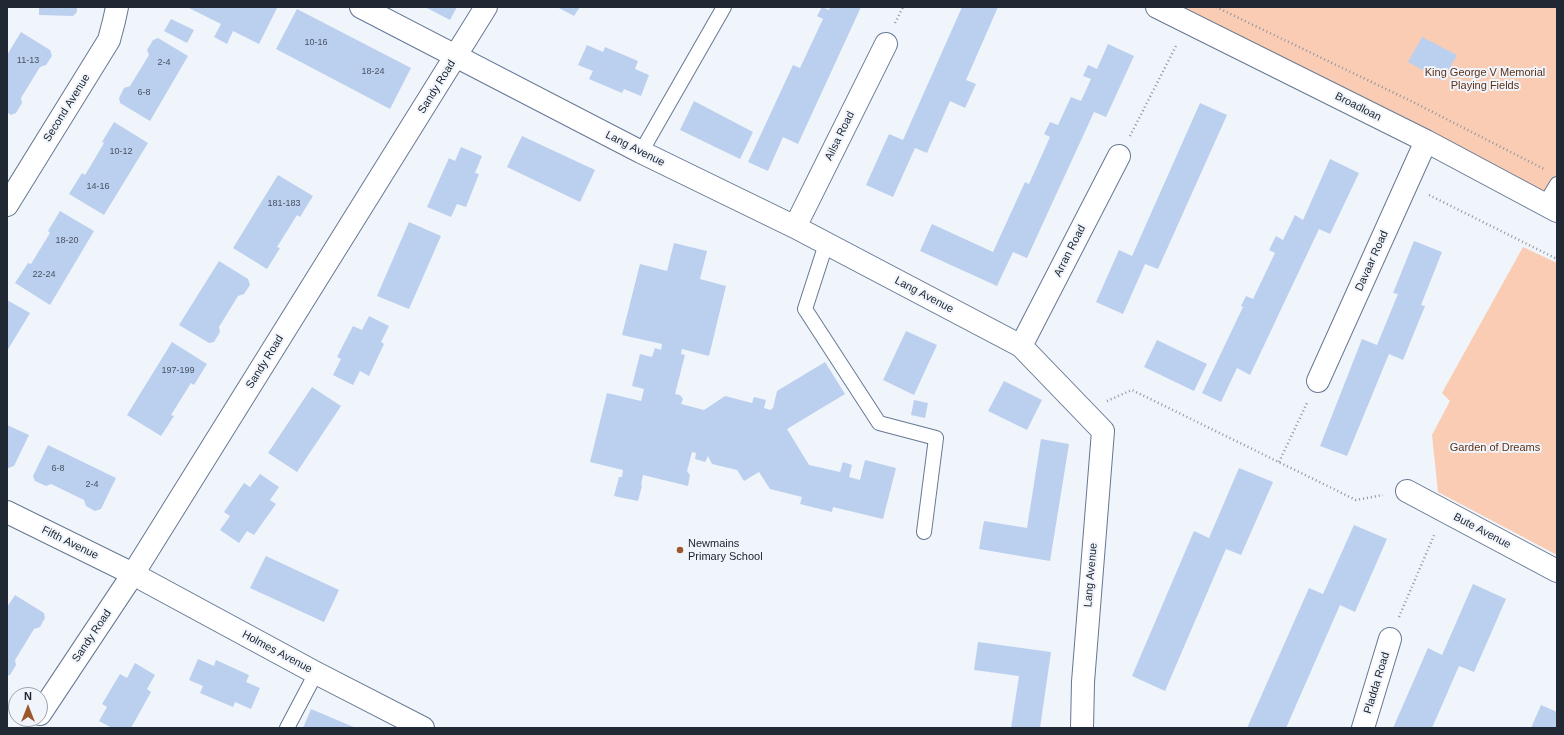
<!DOCTYPE html>
<style>
body{margin:0}
#map{position:relative;width:1564px;height:735px;overflow:hidden;background:#f0f4fb;font-family:Arial,sans-serif}
canvas{display:block}
.frame{position:absolute;inset:0;border:8px solid #202833;pointer-events:none}
.north{position:absolute;left:8px;top:687px;width:40px;height:40px;box-sizing:border-box;background:#f0f4fb;border:1px solid #9da2ab;border-radius:50%;rotate:0deg;font-size:11px;font-weight:700;line-height:16px;text-align:center;color:#202833}
.north::after{content:'';display:block;margin:auto;width:14px;height:18px;background:#9d572d;clip-path:polygon(50% 0,100% 100%,50% 72%,0 100%)}
</style>
<div id="map">
<canvas width="1564" height="735"></canvas>
<div class="frame"></div>
<div class="north">N</div>
</div>
<script>
const g = document.querySelector('canvas').getContext('2d');
g.lineJoin = 'round';
function fill(path, color) { g.fillStyle = color; g.fill(path, 'evenodd'); }
function stroke(path, color, width, dash) { g.strokeStyle = color; g.lineWidth = width; g.lineCap = dash ? 'butt' : 'round'; g.setLineDash(dash || []); g.stroke(path); }
function label(font, color, halo, rows, align = 'center') {
  g.font = font + ' Arial,sans-serif'; g.lineWidth = 4; g.setLineDash([]); g.textBaseline = 'middle'; g.strokeStyle = halo; g.fillStyle = color; for (const [text, x, y, turn = 0] of rows) {
    g.save(); g.translate(x, y); g.rotate((+turn || 0) * Math.PI / 180); g.textAlign = isNaN(turn) ? turn : align; if (halo) g.strokeText(text, 0, 0); g.fillText(text, 0, 0); g.restore();
  }
}
fill(new Path2D(`
 M1182,7h375v193l-139,-74z
 M1523,247l34,16v292l-119,-63 -6,-57 18,-34 -8,-8z`), '#faccb3');
fill(new Path2D(`
 M39,7h38v5l-4,4 -34,-1z
 M187,7h87l3,1 -18,36 -26,-13 -6,13 -13,-7 7,-13z
 M425,7h32l-7,13z
 M557,7h23l-6,9z
 M822,7l7,3 1,-3h31l-63,137 -15,-7 -15,34 -20,-9 45,-97 7,3 23,-49 -6,-3z
 M962,7h36l-32,73 10,4 -11,24 -15,-7 -23,52 -12,-5 -22,49 -27,-12 23,-51 14,6z
 M297,9l114,59 -21,41 -114,-60z
 M171,19l23,11 -7,13 -23,-12z
 M21,32l29,18 2,6 -6,9 -6,2 -19,31 1,5 -6,10 -5,2 -4,-3v-57z
 M1422,37l35,18 -14,26 -35,-19z
 M158,38l30,18 -38,65 -30,-18 -1,-5 5,-10 6,-2 19,-31 -2,-5 6,-10z
 M1108,44l26,12 -28,61 -12,-5 -67,146 -14,-6 -16,34 -77,-35 12,-27 61,28 32,-70 4,2 21,-47 -6,-3 6,-12 8,3 13,-28 10,4 10,-22 -8,-3 5,-11 9,4z
 M587,45l16,7 2,-5 33,14 -3,8 14,6 -8,21 -17,-7 -2,4 -33,-14 4,-8 -15,-6z
 M694,101l59,31 -13,27 -60,-29z
 M1200,103l27,12 -69,154 -13,-5 -22,50 -27,-12 23,-52 13,6z
 M114,122l34,21 -44,72 -35,-21 13,-21 3,2 9,-15 10,-17 -2,-1z
 M522,136l73,34 -15,32 -73,-35z
 M461,147l21,9 -7,17 4,1 -13,33 -9,-3 -6,13 -24,-10 22,-49 6,3z
 M1330,159l29,14 -29,61 -11,-5 -69,146 -13,-7 -16,34 -19,-9 41,-86 -2,-1 5,-10 7,3 22,-46 -6,-3 7,-14 7,4 12,-25 8,5z
 M278,175l35,21 -13,21 -3,-2 -20,32 3,1 -13,21 -34,-21z
 M60,211l34,20 -44,74 -35,-22 13,-20 3,1 19,-31 -2,-2z
 M409,222l32,14 -32,73 -32,-13z
 M1414,241l28,11 -21,53 4,1 -22,54 -14,-6 -42,102 -27,-10 42,-107 15,6 21,-51 -5,-1z
 M674,243l33,8 -7,28 26,7 -17,70 -27,-7 -1,5 4,1 -10,39 5,1 3,4 -2,5 23,6 21,-14 27,7 2,-6 12,3 -2,8 6,2 3,-2 4,-17 48,-29 20,32 -58,35 22,36 31,7 3,-10 9,3 -3,12 11,3 5,-20 31,8 -13,51 -50,-12 -1,5 -32,-8 2,-7 -32,-8 -11,-17 -15,9 -7,-11 -25,-6 -4,-8 -3,6 -10,-3 1,-6 -4,-1 -5,19 3,4 -2,11 -45,-11 -2,10 1,1 -4,15 -24,-5 5,-19h3l1,-7 -33,-8 17,-69 34,8 3,-12 -12,-3 8,-32 12,3 3,-9 6,2 1,-6 -40,-9 18,-71 27,7z
 M219,261l29,18 2,6 -6,9 -6,2 -19,31 1,5 -6,10 -5,1 -30,-18z
 M7,300l23,13 -23,38z
 M369,316l20,10 -8,16 3,2 -15,32 -9,-5 -7,14 -20,-10 8,-16 -4,-2 16,-31 9,4z
 M906,331l31,14 -23,50 -31,-15z
 M1157,340l50,24 -13,27 -50,-24z
 M172,342l35,22 -13,21 -3,-2 -20,32 3,1 -13,20 -34,-21z
 M1004,381l38,19 -15,30 -39,-19z
 M312,387l29,19 -44,66 -29,-19z
 M914,400l14,3 -3,15 -14,-3z
 M7,425l22,10 -15,31 -6,2z
 M1041,439l28,5 -19,117 -71,-12 5,-28 43,7z
 M48,445l68,33 -15,31 -6,2 -9,-5 -2,-6 -33,-16 -5,2 -11,-5 -2,-5z
 M1239,468l34,14 -32,73 -15,-6 -61,142 -33,-15 62,-145 15,7z
 M260,474l19,13 -9,13 6,4 -22,31 -7,-4 -8,12 -19,-13 10,-14 -6,-4 20,-29 6,4z
 M1354,525l33,14 -32,73 -15,-7 -54,123h-39l62,-140 14,6z
 M266,556l73,34 -15,32 -74,-34z
 M1473,584l33,15 -32,73 -15,-6 -27,62h-39l35,-80 14,7z
 M15,595l29,18 1,5 -5,9 -6,2 -19,31 1,5 -6,10 -3,1v-69z
 M978,642l73,10 -11,76h-29l8,-52 -45,-6z
 M198,659l16,7 2,-6 33,15 -3,7 14,6 -9,21 -16,-7 -2,5 -33,-14 3,-7 -14,-6z
 M135,663l20,12 -8,14 4,3 -20,36h-19l-13,-7 8,-14 -5,-3 18,-30 7,4z
 M1541,705l16,7v16h-26z
 M311,709l45,19h-53z`), '#bbd0ef');
const lane = new Path2D(`
 M641,152l83,-145
 M1545,204l12,-20
 M826,244l-21,65 74,114 57,15 -12,94
 M287,728l29,-55`);
const street = new Path2D(`
 M361,7l280,145 154,75 226,119 82,85 -20,251 -1,46
 M1157,7l269,134 131,70
 M7,205l102,-165 5,-19 3,-14
 M795,227l91,-183
 M1021,346l98,-190
 M1318,381l108,-240
 M1407,491l150,80
 M7,512l126,62 183,99 107,55
 M1363,728l27,-89`);
const secondary = new Path2D(`
 M40,714l93,-140 353,-567`);
stroke(lane, '#657894', 16);
stroke(street, '#657894', 24);
stroke(secondary, '#657894', 24);
stroke(new Path2D(`
 M1216,7l195,94 133,68
 M895,23l8,-16
 M1130,136l47,-92
 M1429,195l128,64
 M1107,401l25,-11 224,110 27,-5
 M1279,462l28,-59
 M1399,617l36,-84`), '#8f959e', 2.5, [1, 3]);
stroke(lane, '#fff', 14);
stroke(street, '#fff', 22);
stroke(secondary, '#fff', 22);
for (const [x, y, r, color] of [
 [680,550,4,"#9d572d"]
]) { const dot = new Path2D(); dot.arc(x, y, r, 0, 2 * Math.PI); g.fillStyle = color; g.fill(dot); stroke(dot, '#f0f4fb', 1.5); }
label('9px', '#475262', null, [
 ["10-16",316,43],
 ["11-13",28,61],
 ["2-4",164,63],
 ["18-24",373,72],
 ["6-8",144,93],
 ["10-12",121,152],
 ["14-16",98,187],
 ["181-183",284,204],
 ["18-20",67,241],
 ["22-24",44,275],
 ["197-199",178,371],
 ["6-8",58,469],
 ["2-4",92,485]
]);
label('11px', '#5f3216', '#f0f4fb', [
 ["King George V Memorial",1485,73],
 ["Playing Fields",1485,86],
 ["Garden of Dreams",1495,448]
]);
label('11px', '#202833', '#f0f4fb', [
 ["Sandy Road",437,87,-58],
 ["Broadloan",1358,107,27],
 ["Second Avenue",67,108,-58],
 ["Ailsa Road",840,136,-64],
 ["Lang Avenue",635,149,27],
 ["Arran Road",1070,251,-63],
 ["Davaar Road",1372,261,-66],
 ["Lang Avenue",924,295,28],
 ["Sandy Road",265,362,-58],
 ["Bute Avenue",1482,531,28],
 ["Fifth Avenue",70,543,26],
 ["Lang Avenue",1091,575,-85],
 ["Sandy Road",92,636,-56],
 ["Holmes Avenue",277,652,28],
 ["Pladda Road",1377,683,-73]
]);
label('11px', '#202833', '#f0f4fb', [
 ["Newmains",688,544],
 ["Primary School",688,557]
], 'left');
</script>
